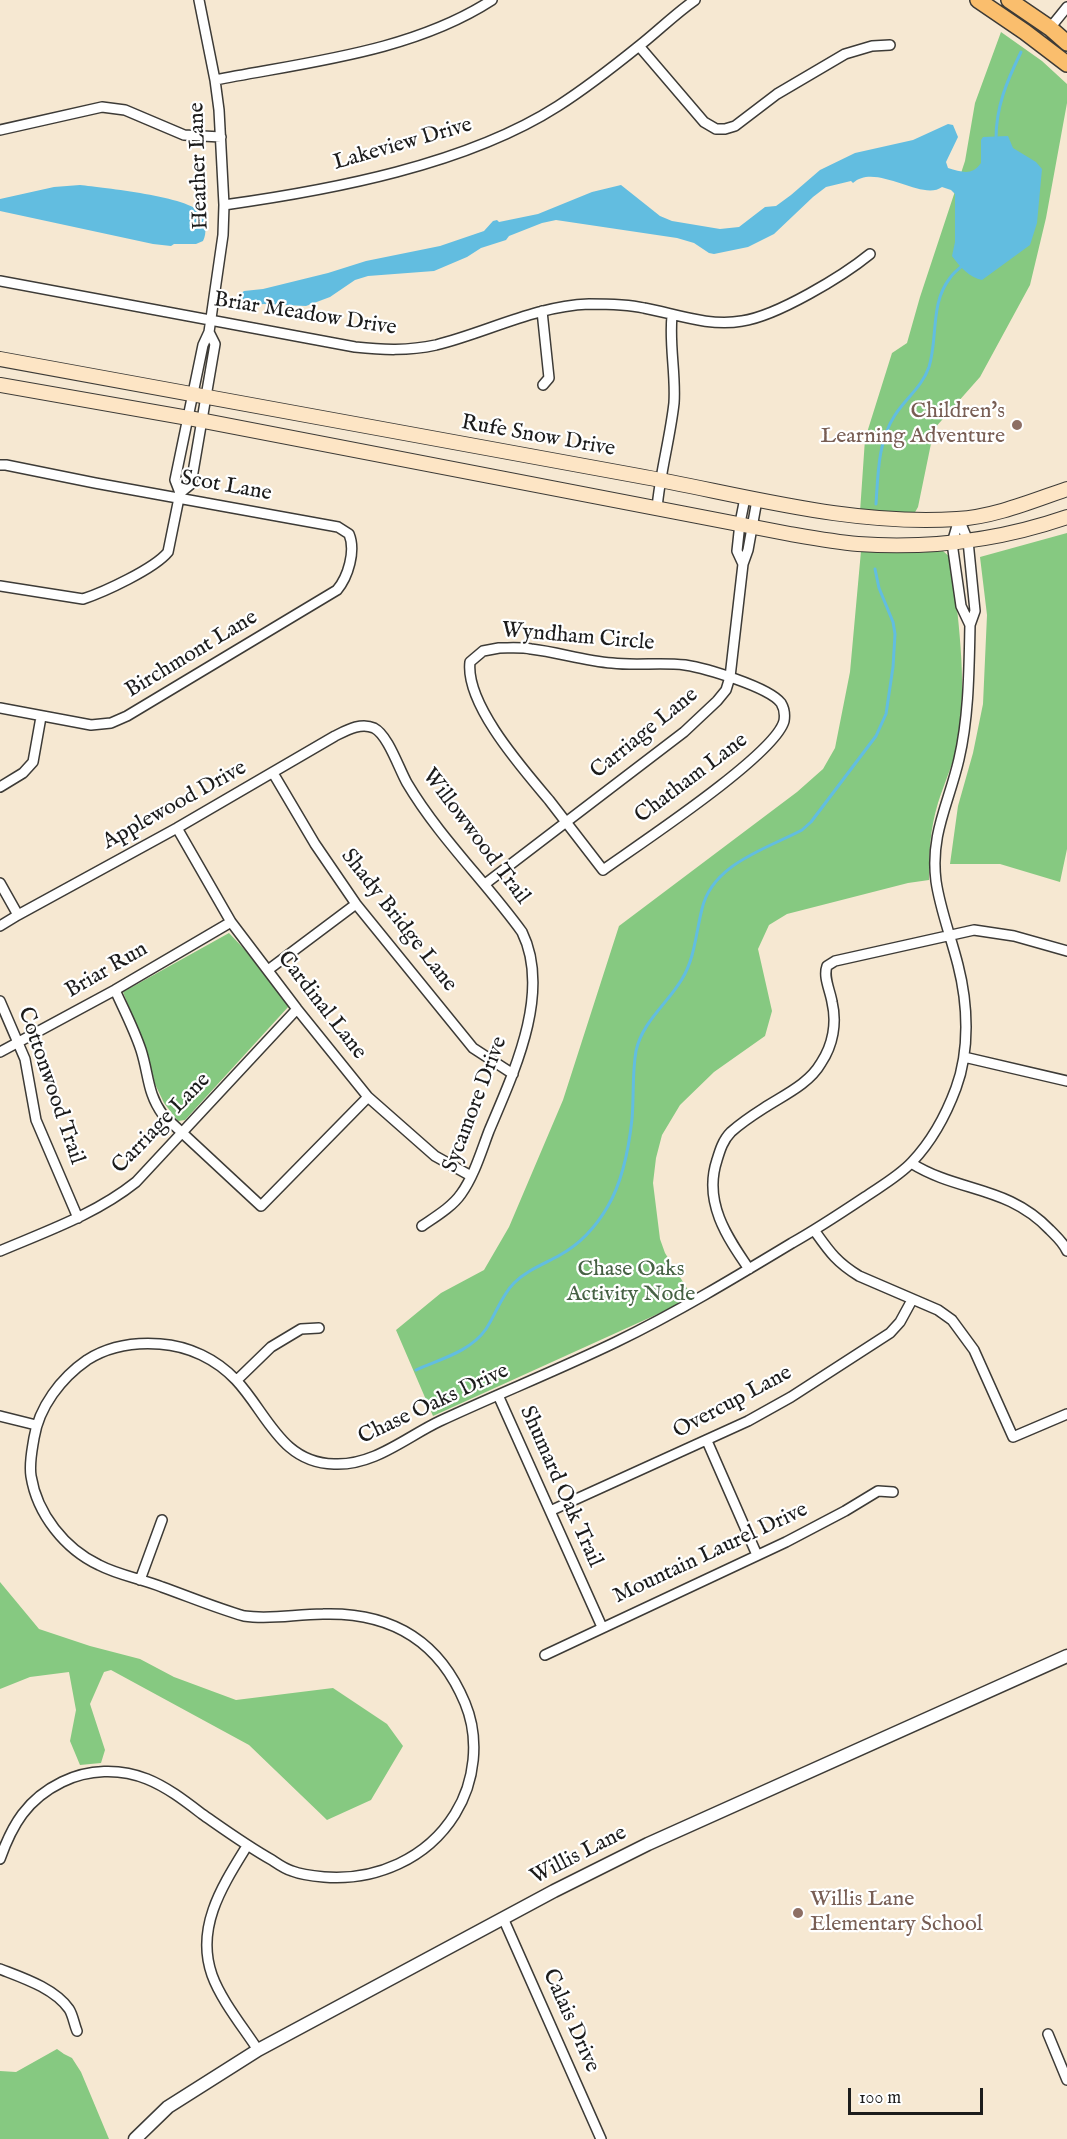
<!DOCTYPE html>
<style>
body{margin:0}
#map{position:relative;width:1067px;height:2139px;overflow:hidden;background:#f6e8d2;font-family:"IM FELL English",serif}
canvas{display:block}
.scale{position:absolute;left:848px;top:2088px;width:135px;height:27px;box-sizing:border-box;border:3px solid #1c1c1c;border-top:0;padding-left:8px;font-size:18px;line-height:21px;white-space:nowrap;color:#1c1c1c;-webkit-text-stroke:4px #fff;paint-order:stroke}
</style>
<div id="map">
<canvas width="1067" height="2139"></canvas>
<div class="scale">100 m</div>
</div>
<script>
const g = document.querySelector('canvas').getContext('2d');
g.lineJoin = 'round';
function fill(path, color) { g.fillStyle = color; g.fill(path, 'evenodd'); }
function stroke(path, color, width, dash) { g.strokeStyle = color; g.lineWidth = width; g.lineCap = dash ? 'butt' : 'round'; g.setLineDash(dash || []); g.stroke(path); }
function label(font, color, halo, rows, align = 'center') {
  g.font = font + ' "IM FELL English",serif'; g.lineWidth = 4.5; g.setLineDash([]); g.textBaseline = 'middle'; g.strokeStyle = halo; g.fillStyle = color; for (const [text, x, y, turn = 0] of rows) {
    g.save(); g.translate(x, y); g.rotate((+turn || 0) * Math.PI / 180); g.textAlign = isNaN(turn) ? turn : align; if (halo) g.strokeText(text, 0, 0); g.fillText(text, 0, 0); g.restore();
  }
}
fill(new Path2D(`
 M1001,32l41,29 25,23v19l-21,115 -16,67 -50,92 -46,52 -16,78 -4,7 -54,-2 5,-73 27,-86 15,-10 13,-46 45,-136 10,-58z
 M1067,533v316l-7,33 -60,-18h-50l8,-58 15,-53 10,-49 4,-89 -7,-58z
 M861,551l50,2 32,-2 8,7c7,59 16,119 8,179 -4,23 -14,44 -21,66 -8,26 -9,50 -9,77l-21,3 -121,31 -18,11 -11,24 14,62 -7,25 -51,36 -34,33 -18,30 -6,23 -3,25 7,56 5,14 28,45 -260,118 -37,-86 45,-37 43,-23 25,-43 54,-127 56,-174 178,-134 26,-23 12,-21 15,-76z
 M229,933l16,17 44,56 -104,114 -7,1 -14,-18 -9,-19 -8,-32 -24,-60z
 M0,1582l39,47 51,17 50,13 34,18 62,23 97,-12 54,36 16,22 -32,54 -44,20 -78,-75 -138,-75 -7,2 -14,32 15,46 -4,13 -21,2 -10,-24 6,-31 -7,-38 -39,5 -30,12z
 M57,2049l7,5 8,4 9,14 28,67h-109v-68l16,1z`), '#86c981');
fill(new Path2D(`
 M948,124l5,1 5,12 -12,25 2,6c14,4 24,8 33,-5v-23l2,-3 25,-1 5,12 23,14 6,7 -5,54 -7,22 -48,35c-12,-2 -23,-14 -30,-24l3,-14v-48l-4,-4 -9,-3c-20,15 -66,-25 -89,-4l-2,-2 -25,6 -13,10 -39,37 -26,13 -34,7 -5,-1 -15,-10 -17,-5 -121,-18 -14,3 -33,13 -3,4 -25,8 -14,9 -33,14 -66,5 -13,4 -25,17 -24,9 -42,-2 -25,2 -2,-3 3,-9 4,-3 19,-2 65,-16 38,-12 74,-15 44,-15 9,-10 4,-1 2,2 39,-8 54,-22 29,-7 39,31 12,5 48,8 19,-2 26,-20 11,-1 15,-11 29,-25 35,-17 58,-13z
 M80,185c23,3 110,11 122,29 4,6 5,20 1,27l-7,3h-22l-3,2 -18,-2 -153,-33v-12l54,-12z`), '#62bde0');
stroke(new Path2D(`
 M996,139c0,-33 11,-58 25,-87
 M876,504c2,-30 2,-63 19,-89 11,-17 27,-28 34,-48 9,-29 1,-64 21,-89 3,-5 9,-9 13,-13
 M416,1370c24,-11 54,-18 70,-41 10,-15 15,-33 28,-46 13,-13 30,-19 46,-28 20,-11 37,-30 48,-49 14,-24 21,-59 24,-87 2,-22 0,-46 4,-68 6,-29 32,-48 46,-72 13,-21 14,-47 20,-70 10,-45 64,-60 100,-79l9,-8 65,-86 10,-22 7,-47 2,-33 -2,-12 -14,-34 -4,-19`), '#62bde0', 3);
const minor = new Path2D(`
 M1050,28l17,-21
 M639,46l65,76 12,7h9l10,-3 42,-32 68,-40 27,-8 18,-1
 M215,80c92,-18 197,-28 277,-80
 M0,130l102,-23 23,3 59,25 37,2
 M224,205c107,-15 242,-40 334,-99 28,-18 55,-39 81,-60 19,-15 36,-32 56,-46
 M0,281l355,66c28,3 53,4 81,-2 52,-13 99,-39 153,-41 18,0 37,0 55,4 32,6 65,19 98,13 35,-5 101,-45 128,-67
 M542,311l7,67 -6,7
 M0,465h6l89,18 243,44 11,7c7,17 -1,43 -12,56l-210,126 -16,7 -20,2 -91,-17
 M180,493l11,-9 24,-140 -6,-12
 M657,508c3,-35 13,-69 17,-105 2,-29 -5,-58 -2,-87
 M959,519l-7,24 9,63 9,19
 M743,564l-6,-13 3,-28 5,-25
 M0,586l83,13c21,-7 71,-30 85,-47l12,-59 -5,-13 28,-135 6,-13 14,-97 1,-30 -5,-95 -4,-30 -16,-80
 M499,648c11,0 22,-1 32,1 27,3 53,12 81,14 24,3 49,-1 73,2 20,3 84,22 96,38 3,5 4,12 3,18 -9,34 -146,124 -181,149 -18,-23 -36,-47 -54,-70 -26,-31 -84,-96 -79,-138l13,-11z
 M273,773l42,71 41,60 117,144 40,26
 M0,787l23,-14 10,-11 8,-45
 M177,828l54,94 66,87 71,88 67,59 36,20
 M0,883l18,32
 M485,884l199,-152 33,-31 9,-11 4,-13 13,-113 5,-14 9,-50
 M0,926l18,-11 159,-87 158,-92c12,-6 26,-14 39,-8 14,7 25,41 33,55 32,54 78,98 115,149 30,61 -9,142 -33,199 -8,21 -15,45 -28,63 -9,13 -26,23 -39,32
 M268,970l88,-66
 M115,990c9,20 19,39 26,60 8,25 6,43 22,65l98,91 107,-109
 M0,1001l25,58 11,61 42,98
 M0,1052l115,-62 116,-68
 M964,1057l103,24
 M911,1163c48,30 96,22 139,67 7,7 13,12 17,21
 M814,1230c15,21 22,32 45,46l79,34 14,10 22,30 39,87 54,-23
 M0,1251c47,-20 96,-37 136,-69l161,-173
 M749,1269c-22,-32 -46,-67 -32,-109 3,-10 6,-20 14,-28 10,-9 22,-17 33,-24 20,-13 45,-24 57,-45 12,-18 16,-40 11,-61 -2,-12 -9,-25 -5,-36l8,-5 139,-31 40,6 53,15
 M237,1380l34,-33 30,-18 18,-1
 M498,1395l104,232
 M0,1416l36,9
 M707,1441l50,114
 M550,1511l198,-90 43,-24 99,-64 10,-11 12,-22
 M140,1580l22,-60
 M545,1655l241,-113 59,-31 33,-20 15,1
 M247,1846c-24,39 -52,81 -35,129 9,25 31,52 46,75
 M0,1859c12,-34 27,-60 62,-77 26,-13 58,-14 85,-3 20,8 38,22 55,35 23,16 45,32 70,46 6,4 13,9 20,11 10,4 21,5 32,6 52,4 103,-18 131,-63 20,-32 25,-75 10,-111 -26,-63 -75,-91 -142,-89 -28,0 -51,6 -79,2 -28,-8 -54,-19 -82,-29 -20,-8 -44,-12 -63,-22 -34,-16 -62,-51 -68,-89 -2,-13 1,-25 3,-38 5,-31 27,-60 53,-78 22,-14 47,-18 73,-16 29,2 56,15 76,36 31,33 45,83 98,84 40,2 72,-27 106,-43 58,-27 118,-51 176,-79 60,-29 118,-64 176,-99 25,-14 49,-30 73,-46 16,-11 34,-21 47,-35 19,-20 34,-47 44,-74 14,-38 12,-84 2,-123 -7,-28 -18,-56 -22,-84 -6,-47 13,-78 23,-122 10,-43 10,-90 11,-134l5,-14 -7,-70 -9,-22
 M503,1918l98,221
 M0,1969c23,9 54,19 69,40 4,6 5,15 8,22
 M1048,2034l19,46`);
const tertiary = new Path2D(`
 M135,2139l33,-32 90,-57 296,-159 94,-47 419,-188`);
const secondary = new Path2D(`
 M0,359c213,38 426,79 639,117 105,19 210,50 318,43 37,-2 75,-18 110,-30
 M0,385l194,34 596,115c23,4 45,8 68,10 71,5 142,-4 209,-27`);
const primary = new Path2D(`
 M978,0l47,32 42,32
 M1009,0l41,28 17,15`);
stroke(minor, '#3d3b37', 12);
stroke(tertiary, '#3d3b37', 15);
stroke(secondary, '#3d3b37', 16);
stroke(primary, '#3d3b37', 18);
stroke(minor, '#fff', 9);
stroke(tertiary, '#fff', 12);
stroke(secondary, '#fde5c5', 14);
stroke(primary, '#fabe6d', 15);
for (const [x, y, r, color] of [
 [1017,425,6,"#8d6e63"],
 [798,1913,6,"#8d6e63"]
]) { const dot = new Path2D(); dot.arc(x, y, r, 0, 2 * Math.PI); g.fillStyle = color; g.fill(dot); stroke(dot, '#fff', 2); }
label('22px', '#1c1c1c', '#fff', [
 ["Lakeview Drive",403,145,-16],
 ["Heather Lane",200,166,-92],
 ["Briar Meadow Drive",305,315,9],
 ["Rufe Snow Drive",538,437,10],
 ["Scot Lane",226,487,10],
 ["Wyndham Circle",578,638,5],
 ["Birchmont Lane",192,655,-31],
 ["Carriage Lane",645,734,-39],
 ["Chatham Lane",692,779,-37],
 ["Applewood Drive",175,806,-29],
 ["Willowwood Trail",475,837,53],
 ["Shady Bridge Lane",398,921,52],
 ["Briar Run",107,971,-30],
 ["Cardinal Lane",321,1006,52],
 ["Cottonwood Trail",50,1086,71],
 ["Sycamore Drive",476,1105,-69],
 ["Carriage Lane",162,1124,-46],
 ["Overcup Lane",733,1403,-28],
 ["Chase Oaks Drive",434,1405,-25],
 ["Shumard Oak Trail",560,1487,66],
 ["Mountain Laurel Drive",711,1554,-25],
 ["Willis Lane",579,1856,-27],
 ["Calais Drive",570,2021,66]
]);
label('22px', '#785e54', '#fff', [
 ["Children's",1005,412],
 ["Learning Adventure",1005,437],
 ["Willis Lane",810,1900,"left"],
 ["Elementary School",810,1925,"left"]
], 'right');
label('22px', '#466144', '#fff', [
 ["Chase Oaks",631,1270],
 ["Activity Node",631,1295]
]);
</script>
